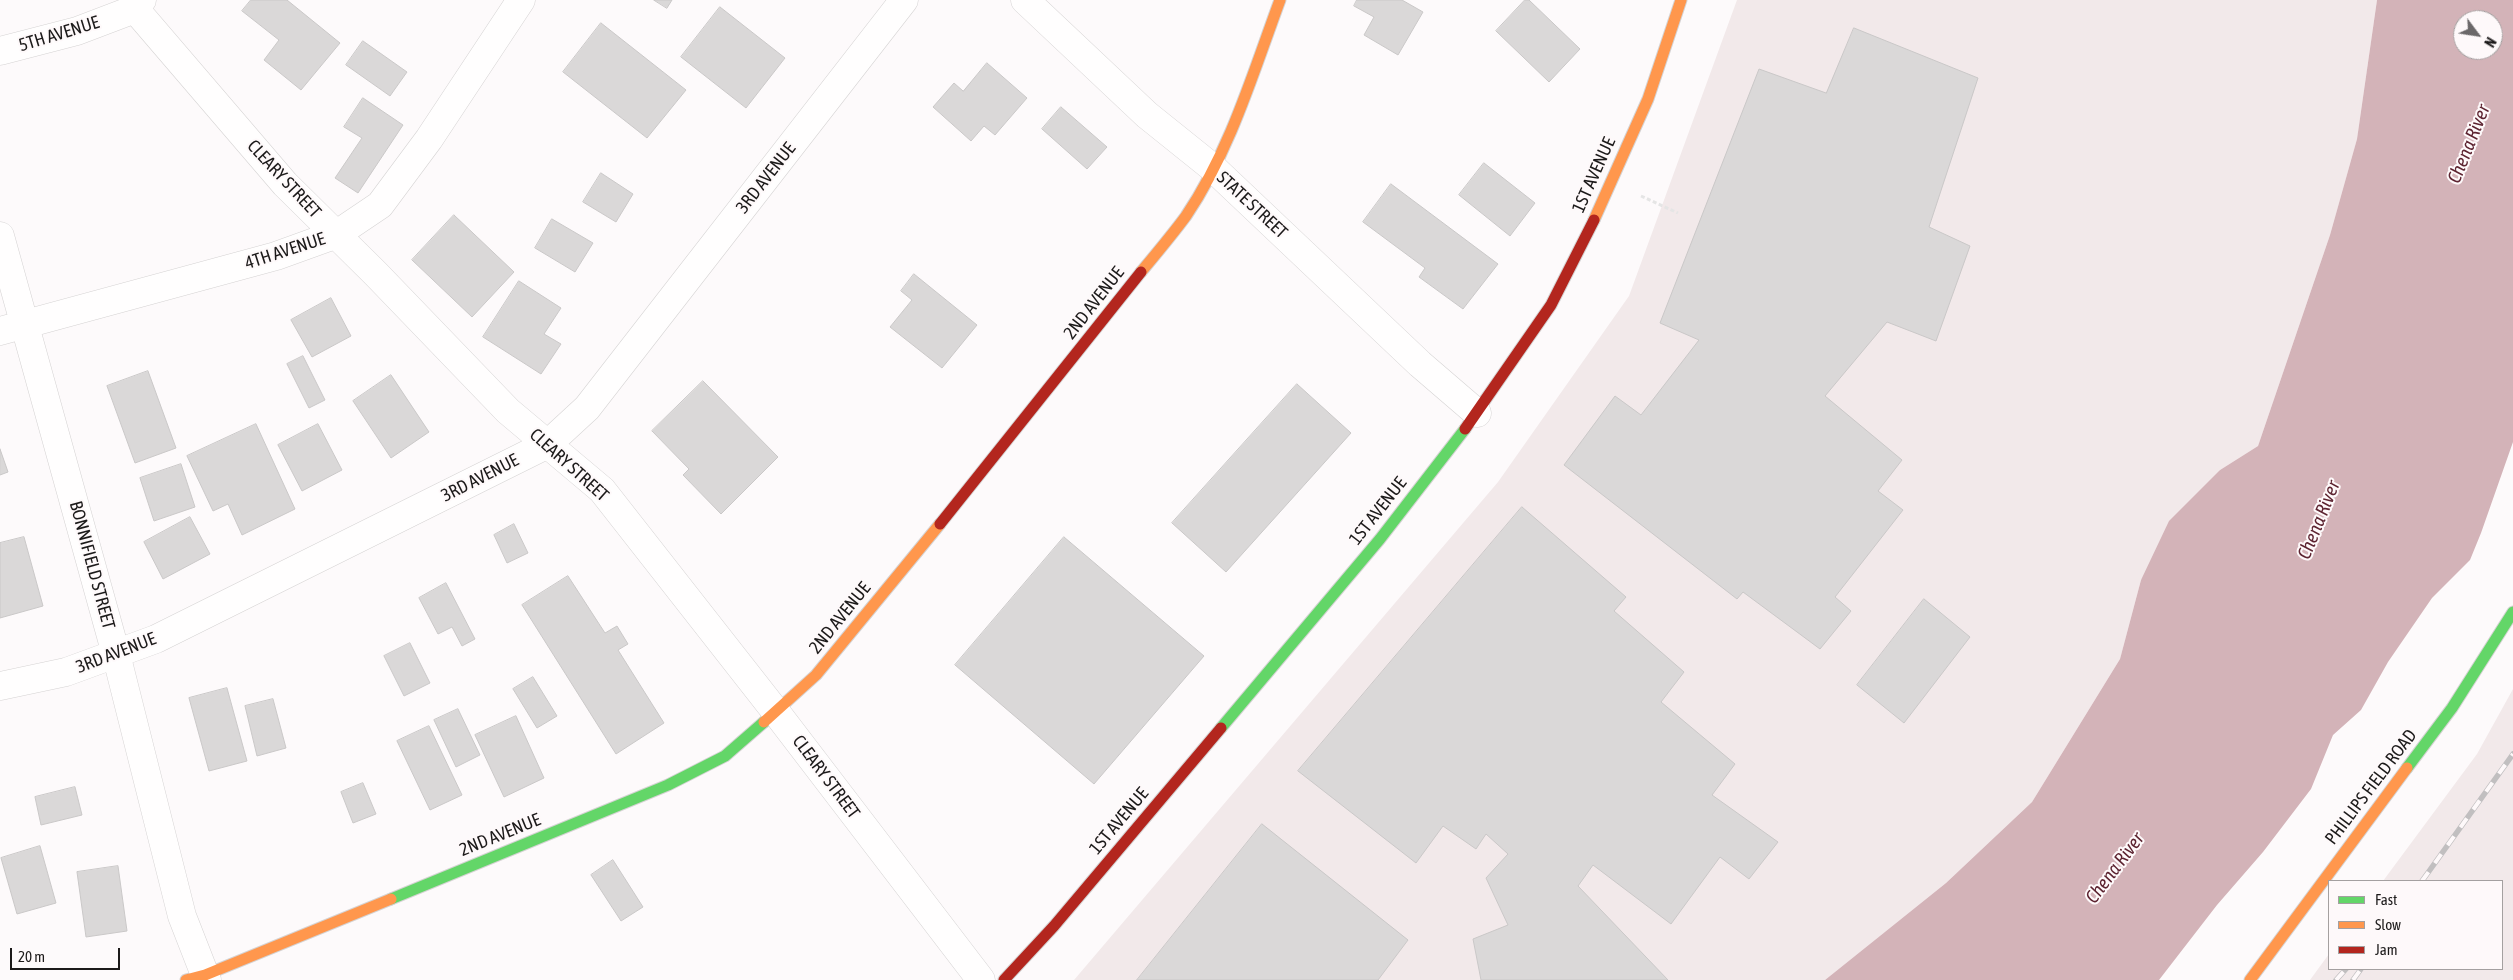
<!DOCTYPE html>
<style>
body{margin:0}
#map{position:relative;width:2513px;height:980px;overflow:hidden;background:#fdfafb;font-family:"Asap Condensed",sans-serif}
canvas{display:block}
.legend{position:absolute;left:2328px;top:880px;width:175px;height:90px;box-sizing:border-box;background:#fef9fa;border:1px solid #a4a0a0;margin:0;padding:6px 9px;list-style:none;font-size:15px;color:#1c1a1a}
.legend li{display:flex;align-items:center;gap:10px;height:25px}
.legend b{width:25px;border:1px solid #a4a0a0}
.north{position:absolute;left:2453px;top:10px;width:50px;height:50px;box-sizing:border-box;background:#fef9fa;border:1px solid #a4a0a0;border-radius:50%;rotate:121deg;font-size:14px;font-weight:700;line-height:20px;text-align:center;color:#1c1a1a}
.north::after{content:'';display:block;margin:auto;width:18px;height:22px;background:#6b6869;clip-path:polygon(50% 0,100% 100%,50% 72%,0 100%)}
.scale{position:absolute;left:10px;top:948px;width:110px;height:22px;box-sizing:border-box;border:2px solid #1c1a1a;border-top:0;padding-left:6px;font-size:15px;line-height:18px;white-space:nowrap;color:#1c1a1a;-webkit-text-stroke:4px #fef9fa;paint-order:stroke}
</style>
<div id="map">
<canvas width="2513" height="980"></canvas>
<ul class="legend">
<li><b style="height:6px;background:#63d668"></b>Fast</li>
<li><b style="height:6px;background:#ff974d"></b>Slow</li>
<li><b style="height:6px;background:#b3261e"></b>Jam</li>
</ul>
<div class="north">N</div>
<div class="scale">20 m</div>
</div>
<script>
const g = document.querySelector('canvas').getContext('2d');
g.lineJoin = 'round';
function fill(path, color) { g.fillStyle = color; g.fill(path, 'evenodd'); }
function stroke(path, color, width, dash) { g.strokeStyle = color; g.lineWidth = width; g.lineCap = dash ? 'butt' : 'round'; g.setLineDash(dash || []); g.stroke(path); }
function label(font, color, halo, rows, align = 'center') {
  g.font = font + ' "Asap Condensed",sans-serif'; g.lineWidth = 4; g.setLineDash([]); g.textBaseline = 'middle'; g.strokeStyle = halo; g.fillStyle = color; for (const [text, x, y, turn = 0] of rows) {
    g.save(); g.translate(x, y); g.rotate((+turn || 0) * Math.PI / 180); g.textAlign = isNaN(turn) ? turn : align; if (halo) g.strokeText(text, 0, 0); g.fillText(text, 0, 0); g.restore();
  }
}
fill(new Path2D(`
 M1737,0h640l-20,139 -27,96 -72,211 -38,24 -79,110 -21,79 -88,143 -86,81 -121,97h-751l424,-498 131,-186z
 M2513,689v291h-203l19,-26v15h173v-88h-119l94,-127z`), '#f2e9ea');
fill(new Path2D(`
 M2377,0h136v442l-32,91 -11,27 -38,38 -44,64 -27,48 -28,25 -22,54 -48,63 -46,53 -58,75h-334l121,-97 86,-81 88,-143 21,-79 28,-59 51,-51 38,-24 72,-211 27,-96zM2463,20h30v30h-30z`), '#d3b3b8');
const building = new Path2D(`
 M251,0h36l53,43 -39,47 -37,-30 15,-20 -37,-29z
 M654,0h18l-5,8z
 M1357,0h45l21,12 -25,43 -34,-20 10,-18 -20,-11z
 M1525,0h4l51,49 -31,33 -53,-51z
 M720,7l65,51 -39,50 -65,-51z
 M601,23l85,67 -39,48 -84,-66z
 M1854,28l124,50 -49,149 41,19 -34,95 -49,-19 -62,74 77,64 -24,31 25,19 -68,87 16,14 -31,38 -77,-57 -6,7 -173,-134 51,-69 26,19 58,-75 -39,-17 99,-254 67,24z
 M363,41l44,31 -17,24 -44,-31z
 M987,63l40,35 -32,37 -11,-9 -13,15 -38,-34 21,-24 9,8z
 M363,98l40,27 -45,68 -23,-15 27,-40 -18,-11z
 M1061,107l46,40 -20,22 -45,-40z
 M1484,163l51,40 -25,33 -51,-41z
 M601,173l32,21 -17,28 -33,-20z
 M1391,184l107,80 -35,45 -44,-32 6,-9 -62,-46z
 M454,215l60,57 -42,45 -60,-57z
 M552,219l41,24 -18,29 -40,-24z
 M914,274l63,51 -35,43 -52,-41 22,-27 -11,-9z
 M519,281l42,27 -17,26 17,10 -20,30 -58,-37z
 M331,298l20,38 -39,21 -21,-37z
 M303,356l22,44 -16,8 -22,-44z
 M148,371l28,77 -41,15 -28,-77z
 M391,375l38,57 -38,26 -38,-57z
 M703,381l75,76 -57,57 -38,-39 6,-6 -37,-38z
 M1297,384l54,49 -125,139 -54,-49z
 M256,424l39,85 -53,26 -14,-31 -15,7 -26,-55z
 M318,424l24,46 -40,21 -24,-46z
 M0,449l8,23 -8,3z
 M181,464l14,43 -41,14 -14,-43z
 M1522,507l104,90 -12,14 70,61 -23,30 74,62 -23,31 66,47 -29,37 -29,-22 -49,67 -78,-59 -15,21 90,94h-187l-8,-41 35,-14 -22,-47 22,-24 -22,-20 -10,15 -33,-23 -27,37 -118,-92z
 M190,517l20,37 -47,25 -19,-37z
 M514,524l14,29 -21,10 -13,-28z
 M24,537l19,69 -43,12v-75z
 M1064,537l140,119 -110,128 -139,-119z
 M568,576l37,57 12,-7 11,18 -10,6 46,73 -48,31 -94,-149z
 M446,583l29,56 -13,7 -10,-19 -14,7 -19,-36z
 M1924,599l46,38 -66,86 -47,-38z
 M410,643l20,40 -26,13 -20,-40z
 M533,677l24,39 -20,12 -24,-39z
 M227,688l20,73 -38,10 -20,-73z
 M273,699l13,49 -29,8 -12,-50z
 M458,709l22,46 -24,12 -22,-47z
 M516,716l28,62 -40,19 -29,-62z
 M429,726l33,69 -32,15 -33,-69z
 M363,783l13,31 -23,9 -12,-31z
 M75,787l7,28 -41,10 -6,-28z
 M1262,824l146,116 -30,40h-241z
 M40,846l16,57 -39,11 -16,-56z
 M613,860l30,47 -22,14 -30,-46z
 M118,866l9,65 -41,6 -9,-65z`);
fill(building, '#dad8d8');
stroke(building, '#cac8c8', 1);
const street = new Path2D(`
 M1025,0l122,115 66,53 207,196 57,49
 M135,9l150,175 91,90 132,137 94,79 174,222 205,268
 M0,51l77,-20 58,-22 7,-9
 M0,236l116,418 66,262 25,64
 M0,331l276,-75 61,-22 43,-29 49,-66 92,-139
 M0,686l66,-14 90,-33 392,-195 39,-36 317,-408`);
const fast = new Path2D(`
 M1221,728l159,-189 85,-110
 M2407,768l45,-60 61,-96
 M391,899l277,-114 57,-29 39,-34`);
const slow = new Path2D(`
 M1594,220l54,-121 33,-99
 M1141,272c15,-18 31,-37 45,-56 44,-65 67,-143 94,-216
 M764,722l52,-47 124,-151
 M186,980l19,-5 186,-76
 M2250,980l157,-212`);
const jam = new Path2D(`
 M1465,429l86,-124 43,-85
 M940,524l201,-252
 M1004,980l50,-54 167,-198`);
stroke(street, '#d5d3d3', 29);
stroke(fast, '#d5d3d3', 13);
stroke(slow, '#d5d3d3', 13);
stroke(jam, '#d5d3d3', 13);
stroke(new Path2D(`
 M1641,196l37,17`), '#e5e5e5', 3, [4, 2.5]);
stroke(street, '#fffefe', 28);
stroke(fast, '#63d668', 11);
stroke(slow, '#ff974d', 11);
stroke(jam, '#b3261e', 11);
const rail = new Path2D(`
 M2422,881l91,-127
 M2336,980l10,-11
 M2353,980l8,-11`);
stroke(rail, '#c1bfc0', 5.5);
stroke(rail, '#fef9fa', 4, [11]);
label('18px', '#1c1a1a', '#fef9fa', [
 ["5TH AVENUE",59,34,-17],
 ["1ST AVENUE",1594,175,-66],
 ["3RD AVENUE",766,178,-52],
 ["CLEARY STREET",284,179,47],
 ["STATE STREET",1252,205,43],
 ["4TH AVENUE",285,251,-18],
 ["2ND AVENUE",1094,303,-52],
 ["CLEARY STREET",569,465,42],
 ["3RD AVENUE",480,478,-27],
 ["1ST AVENUE",1378,511,-52],
 ["BONNIFIELD STREET",92,565,75],
 ["2ND AVENUE",840,618,-51],
 ["3RD AVENUE",116,653,-21],
 ["CLEARY STREET",826,777,53],
 ["PHILLIPS FIELD ROAD",2371,787,-53],
 ["1ST AVENUE",1119,821,-50],
 ["2ND AVENUE",500,835,-22]
]);
label('italic 19px', '#5d2431', '#fef9fa', [
 ["Chena River",2469,144,-68],
 ["Chena River",2319,520,-68],
 ["Chena River",2115,868,-53]
]);
</script>
